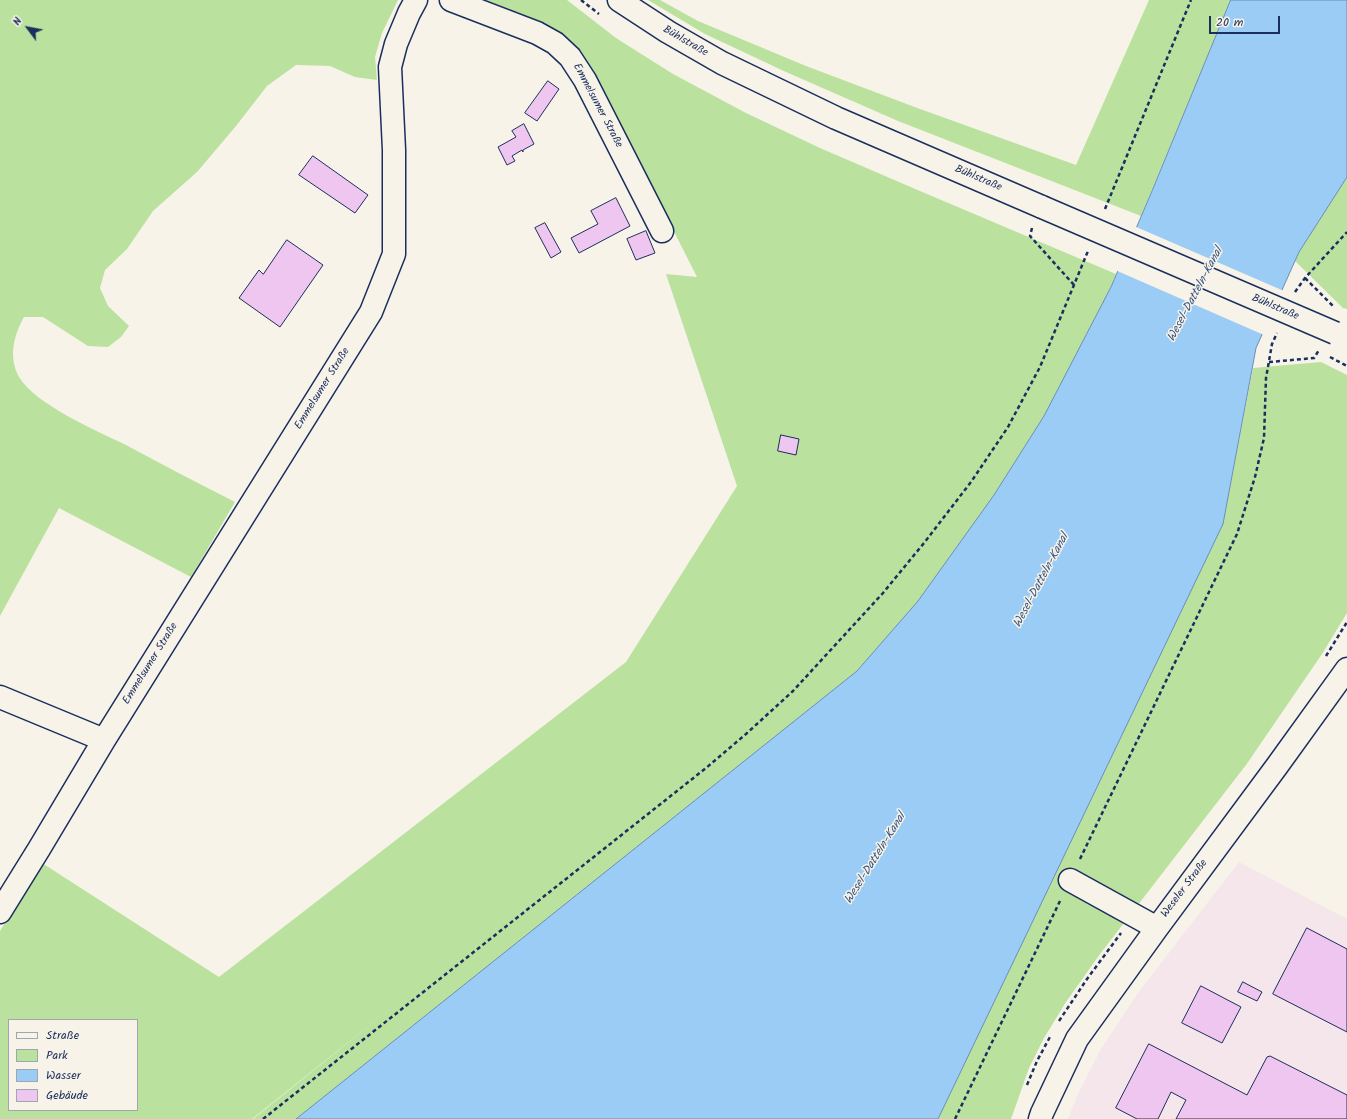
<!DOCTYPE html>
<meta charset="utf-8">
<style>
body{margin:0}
#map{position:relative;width:1347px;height:1119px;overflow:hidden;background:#f7f3e8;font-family:Kalam,sans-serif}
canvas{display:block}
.legend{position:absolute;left:8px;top:1019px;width:130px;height:92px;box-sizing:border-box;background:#f7f3e8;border:1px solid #9fa5b1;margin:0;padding:5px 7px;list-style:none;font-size:12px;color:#1b2f5e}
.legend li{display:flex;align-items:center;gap:8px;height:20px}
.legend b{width:20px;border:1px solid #9fa5b1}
.north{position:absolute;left:8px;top:8px;width:40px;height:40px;-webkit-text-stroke:3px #f7f3e8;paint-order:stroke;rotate:302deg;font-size:11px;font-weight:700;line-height:16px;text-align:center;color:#1b2f5e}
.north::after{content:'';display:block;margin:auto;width:14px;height:18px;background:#1b2f5e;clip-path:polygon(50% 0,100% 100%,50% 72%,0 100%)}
.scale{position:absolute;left:1209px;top:16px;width:71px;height:18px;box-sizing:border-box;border:2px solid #1b2f5e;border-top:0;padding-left:5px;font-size:12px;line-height:14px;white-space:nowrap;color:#1b2f5e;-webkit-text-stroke:3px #f7f3e8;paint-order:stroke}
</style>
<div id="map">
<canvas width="1347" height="1119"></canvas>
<ul class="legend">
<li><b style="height:5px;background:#f7f3e8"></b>Straße</li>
<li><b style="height:11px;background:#bae29e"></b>Park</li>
<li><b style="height:11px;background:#9accf6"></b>Wasser</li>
<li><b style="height:11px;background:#eec6ef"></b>Gebäude</li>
</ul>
<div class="north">N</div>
<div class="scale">20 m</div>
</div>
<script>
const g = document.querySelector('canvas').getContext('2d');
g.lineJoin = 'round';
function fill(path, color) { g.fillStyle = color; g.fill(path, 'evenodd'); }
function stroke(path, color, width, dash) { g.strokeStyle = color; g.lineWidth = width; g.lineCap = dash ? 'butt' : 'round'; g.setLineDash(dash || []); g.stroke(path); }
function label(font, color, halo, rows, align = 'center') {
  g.font = font + ' Kalam,sans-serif'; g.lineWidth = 3; g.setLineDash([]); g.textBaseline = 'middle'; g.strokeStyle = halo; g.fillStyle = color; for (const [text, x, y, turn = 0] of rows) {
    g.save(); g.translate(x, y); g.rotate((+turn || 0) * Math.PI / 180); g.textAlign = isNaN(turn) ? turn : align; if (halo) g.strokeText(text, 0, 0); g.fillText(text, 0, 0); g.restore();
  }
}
fill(new Path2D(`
 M1239,862l108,57v200h-279l10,-25 23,-45 37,-56z`), '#f4e6ea');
fill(new Path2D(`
 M0,0h398l-16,33 -7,24 2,23 -22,-3 -25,-11 -34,-1 -29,21 -31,40 -39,46 -44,39 -26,38 -22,21 -5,18 8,18 21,20 -8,11 -13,10 -20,-1 -45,-29h-19c-10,18 -16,40 -5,60 16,27 76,53 105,67 37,20 74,39 111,58l-44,75 -132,-69 -59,108z
 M477,0h90l49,38 57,36 73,39 74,35 100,43 196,83 -5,13 -67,129 -50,79 -76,106 -61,70 -561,448h-43l142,-114 -143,114h-252v-188l42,-68 177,114 407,-315 111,-176 -71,-212 31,3 -85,-168 -27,-49 -20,-22zM9,1020h128v90h-128z
 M648,0h12l38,21 108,45 114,43 156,56 73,-165h82l-90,216 -243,-95 -112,-49 -81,-38z
 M1347,177v132l-4,-1 -48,-47 4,-9z
 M1321,362l26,13v238l-25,41 -76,111 -146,189 -34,48 -22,36 -15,30 -18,51h-73l285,-595 30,-156z`), '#bae29e');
const water = new Path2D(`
 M1231,0h116v177l-48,75 -43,96 -33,176 -285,595h-642l561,-448 61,-70 76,-106 50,-79 67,-129 41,-96z`);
fill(water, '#9accf6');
stroke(water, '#678db9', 1);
fill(new Path2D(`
 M1134,226l150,65 -20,44 -149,-65z`), '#f7f3e8');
const building = new Path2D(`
 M548,81l11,8 -22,32 -12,-8z
 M524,124l10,20 -11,6v2l-1,-2 -10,6 3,5 -8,4 -9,-18 18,-10 -4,-6z
 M313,156l55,39 -13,18 -56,-38z
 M616,198l14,28 -51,27 -8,-15 27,-14 -7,-13z
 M545,223l16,29 -10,6 -16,-30z
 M646,231l9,22 -19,7 -9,-21z
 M287,240l36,25 -43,62 -41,-29 20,-28 4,4z
 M781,435l18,4 -3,16 -18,-4z
 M1307,928l40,21v83l-74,-38z
 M1243,982l19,10 -5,9 -19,-9z
 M1201,986l40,21 -19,36 -40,-20z
 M1149,1044l98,51 20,-38 3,-1 77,39v24h-171l10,-19 -15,-8 -13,27h-21l-21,-11z`);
fill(building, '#eec6ef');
stroke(building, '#1b2f5e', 1);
const minor = new Path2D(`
 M451,0l86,33 18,10 15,14 15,23 77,151
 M619,0l49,32 54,31 114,55 206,89
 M0,697l104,43
 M1070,880l87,48
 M0,912l39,-63 65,-109 267,-428 23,-58v-104l-4,-83 6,-23 13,-31 7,-13
 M1040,1119l2,-6 35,-74 80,-111 120,-162 70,-97`);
stroke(minor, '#1b2f5e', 25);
stroke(new Path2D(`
 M581,0l18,14
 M1105,209l86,-209
 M1032,228l-2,8 44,49
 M1305,278l28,28
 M1295,292l10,-14 42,-46
 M1330,357l17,9
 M1269,362l45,-4 5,-8
 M1326,656l21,-34
 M1080,859l157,-325 18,-57 9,-39 2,-60 6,-34 5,-11
 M1059,1021l28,-42 34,-46
 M1027,1085l10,-24 14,-26
 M263,1119l443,-351 40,-34 47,-43 90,-98 41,-50 47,-61 37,-55 32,-60 48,-116
 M955,1119l105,-218`), '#1b2f5e', 2.5, [4, 3]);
stroke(minor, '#f7f3e8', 22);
const minorBridge = new Path2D(`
 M1042,207l293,126`);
stroke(minorBridge, '#1b2f5e', 25, []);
stroke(minorBridge, '#f7f3e8', 22);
label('11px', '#1b2f5e', '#f7f3e8', [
 ["Bühlstraße",685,42,30],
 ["Emmelsumer Straße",597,106,62],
 ["Bühlstraße",978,179,23],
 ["Bühlstraße",1275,308,23],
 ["Emmelsumer Straße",323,389,-58],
 ["Emmelsumer Straße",151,664,-58],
 ["Weseler Straße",1185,889,-53]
]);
label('italic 12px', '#3b5684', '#f7f3e8', [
 ["Wesel-Datteln-Kanal",1196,295,-62],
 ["Wesel-Datteln-Kanal",1042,581,-62],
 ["Wesel-Datteln-Kanal",876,859,-58]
]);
</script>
